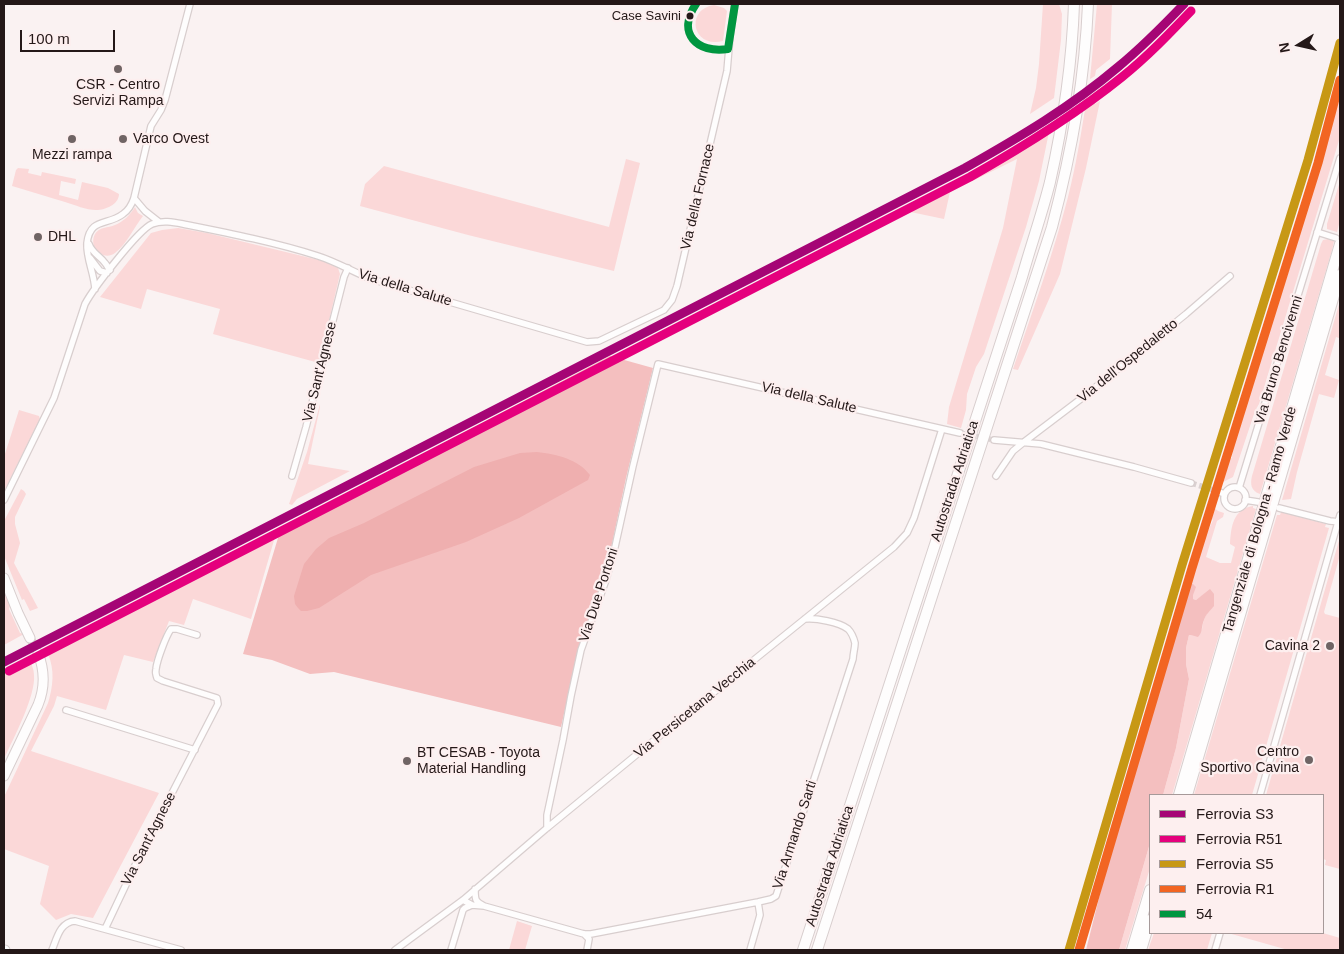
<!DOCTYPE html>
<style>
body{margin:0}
#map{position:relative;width:1344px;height:954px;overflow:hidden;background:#faf2f2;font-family:Arial,sans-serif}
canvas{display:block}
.frame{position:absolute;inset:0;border:5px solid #241818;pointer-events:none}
.legend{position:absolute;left:1149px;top:794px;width:175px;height:140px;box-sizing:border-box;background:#fdefef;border:1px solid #a69999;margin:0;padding:6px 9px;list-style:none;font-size:15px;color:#241818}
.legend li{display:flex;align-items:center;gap:10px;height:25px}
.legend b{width:25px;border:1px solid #a69999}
.north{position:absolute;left:1274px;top:20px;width:50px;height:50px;-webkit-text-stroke:4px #fdefef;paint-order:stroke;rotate:260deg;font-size:14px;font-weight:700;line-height:20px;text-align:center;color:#241818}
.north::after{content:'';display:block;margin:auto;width:18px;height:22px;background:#241818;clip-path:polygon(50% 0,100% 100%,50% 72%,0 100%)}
.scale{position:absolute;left:20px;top:30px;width:95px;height:22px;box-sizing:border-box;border:2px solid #241818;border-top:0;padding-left:6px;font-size:15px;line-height:18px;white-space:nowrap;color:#241818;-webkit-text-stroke:4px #fdefef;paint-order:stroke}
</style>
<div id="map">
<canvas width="1344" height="954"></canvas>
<div class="frame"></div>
<ul class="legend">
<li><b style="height:6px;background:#a50575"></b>Ferrovia S3</li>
<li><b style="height:6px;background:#e5007d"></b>Ferrovia R51</li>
<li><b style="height:6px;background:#c79815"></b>Ferrovia S5</li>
<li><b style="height:6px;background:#f26522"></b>Ferrovia R1</li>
<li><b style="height:6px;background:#009640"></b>54</li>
</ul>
<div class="north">N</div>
<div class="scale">100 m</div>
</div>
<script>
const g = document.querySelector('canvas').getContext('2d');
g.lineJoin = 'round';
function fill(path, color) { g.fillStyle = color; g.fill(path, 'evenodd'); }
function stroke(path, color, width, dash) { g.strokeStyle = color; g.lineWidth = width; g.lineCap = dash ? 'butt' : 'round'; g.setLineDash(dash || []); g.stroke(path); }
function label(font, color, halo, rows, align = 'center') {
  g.font = font + ' Arial,sans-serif'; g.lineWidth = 4.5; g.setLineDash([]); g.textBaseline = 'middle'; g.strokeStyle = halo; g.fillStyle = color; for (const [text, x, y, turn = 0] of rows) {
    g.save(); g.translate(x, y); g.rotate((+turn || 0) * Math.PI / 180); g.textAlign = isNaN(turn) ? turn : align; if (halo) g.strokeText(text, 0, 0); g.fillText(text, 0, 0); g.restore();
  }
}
fill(new Path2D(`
 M1043,4h16l3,10 -1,26 -7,58 -24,16 6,-26 3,-24z
 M1097,4h15l-2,55 -14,11 -1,6 -5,3z
 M714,5l10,3 3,3 -4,30c-31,8 -38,-32 -9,-36z
 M1340,98v39l-81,267 -4,7 -22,66 -10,5h-3l7,-23 5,-1 1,-17 58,-177 -4,-1 27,-82z
 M1091,101l4,3 5,-3 -14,67 -26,106 -42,96 -5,-1c19,-57 40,-114 55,-172 8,-31 13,-63 18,-94z
 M1050,127l-11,54 -13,46 -42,127 -8,13 -9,27 -1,16 -5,18 -14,-4 2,-17 54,-179 14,-69 -67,33 -6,27 -43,-9 73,-38 40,-23z
 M626,159l14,4 -26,108 -146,-36 -108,-29 5,-22 19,-18 225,61z
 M18,168l11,1 -1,4 13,3 1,-4 34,7 -1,5 -14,-3 -2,14 19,5 4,-18 26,6 11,6c0,10 -13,16 -23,16 -10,0 -21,-5 -31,-8 -18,-5 -35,-11 -53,-16l4,-16z
 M1340,181v39l-3,12 -10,-3v-5z
 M135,207l3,6 5,3c-9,11 -16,28 -28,37 -12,9 -27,-6 -20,-19 4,-7 13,-6 20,-9 8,-3 15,-10 20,-18z
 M178,228l29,5 116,28 15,7 2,6 -21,89 -106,-29 7,-25 -73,-20 -6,20 -41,-12 51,-64 11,-3z
 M1323,240l5,-1 6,2 -2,9 -72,244c-9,-3 -10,-10 -8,-18l69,-232z
 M1340,301v33l-1,4 -3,-1 -11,38 14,5 -5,18 -15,-4 -22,78 -6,27 -9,1z
 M320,404v3l-12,57 42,7 -53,28 -5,6 -3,-1 18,-52z
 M19,410l20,6 1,3 -36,72v-34z
 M21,489l3,2 2,3 -11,23v7l5,19 -6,20 24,45 -8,3 -6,-12 -2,1 -18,-44v-12l1,-1 -1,-22z
 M1212,506l6,5 6,2 -1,4 -6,4 -11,36 14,6h11l4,-16 -5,-3c1,-17 3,-35 23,-38v2l3,1 -84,286h-9l13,-47 13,-69 -3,-15v-16l3,-13 13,-6c1,-7 3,-15 9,-20l-6,-15 -9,6 -3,-1v-16h-3l13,-41 10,-22 -4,-3z
 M1281,512l45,12 -1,3 4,1 -77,267h-58l83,-280h3z
 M275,537l-24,82 -58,-20 -9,26 -15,-4 -16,41 -29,-7 -18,55 -49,-14 -3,10 -23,45 128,42 -66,125 -22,-4 -15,6 -16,-16 9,-38 -45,-17v-52l44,-94c5,-16 7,-33 0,-49z
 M1340,537v18l-16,57 1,2 15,4v251l-15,-4 1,-5 -3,-1v-64h-57z
 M4,589l6,17 -1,3 11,24 4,1 -20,11z
 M28,657c3,6 6,12 6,18 2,21 -21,64 -30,84v-89z
 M1150,843v25l-25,82h-6z
 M517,921l15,5 -7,24h-16z
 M1154,933h58l-5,17h-59z
 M1228,933h95l17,5v12h-52z`), '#fbd8d8');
fill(new Path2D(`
 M610,356l43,12 -27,110 -14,66 -12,42 -21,63 -18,78 -227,-55 -24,2 -38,-14 -29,-6 38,-126z
 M1190,583h2l4,4 -3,8v4l3,1 14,-11 4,5v12c-4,5 -8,8 -10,14 -3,7 -1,12 -6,17l-7,-2h-2l-3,13v16l3,15 -13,69 -13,47h-13v48l-31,107h-33l21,-84 15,-48 9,-35z`), '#f4bfbf');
fill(new Path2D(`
 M537,452c19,2 41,7 53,23l-2,5 -69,38 -53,24 -95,33 -52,33 -12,3h-6l-3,-3 -3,-4 -1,-8 10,-32 12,-15 13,-11 35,-15 110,-56 46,-14z`), '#efafaf');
stroke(new Path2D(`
 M960,433l34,7
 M1191,483l26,8`), '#dad1d1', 5.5, [5.5, 3]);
stroke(new Path2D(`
 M30,638l8,15`), '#dad1d1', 9, [9, 4.5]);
const street = new Path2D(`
 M134,198l11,13 14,11
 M1317,232l19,6
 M89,244c3,9 11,12 16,19 2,2 3,5 5,7
 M90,258l10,13 7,2
 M95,289c-1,-16 -9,-31 -8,-46 3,-26 21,-17 36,-29 6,-4 9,-10 11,-16l17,-72 10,-16 4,-10 25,-96
 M994,440l47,4 93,23 57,16
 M292,476l14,-49 38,-150 4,-9
 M996,476l17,-25 11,-9 58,-44 104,-84 44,-38
 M1224 498a11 11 0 1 1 22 0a11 11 0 1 1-22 0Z
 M1239,488l101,-330
 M1217,491l7,3
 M4,500l50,-102 31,-94c8,-15 53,-74 67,-80 10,-4 21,-2 31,0 45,9 91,18 135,32 19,6 35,16 53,23l216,63 12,-1 65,-31 8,-10 5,-14 50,-215 3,-35 5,-32
 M1245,500l13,2
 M1279,508l51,13 10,1
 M66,710l129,40
 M1260,795l80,-280
 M547,828v-13l16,-75 8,-44 10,-46 25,-70 9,-33 18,-81 25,-102 302,69
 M463,900l9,5 12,1c-9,-5 -9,-6 -9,-17
 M484,906l100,28h7l167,-32 13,-3 5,-3 77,-237c0,-5 2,-11 2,-16 -1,-4 -4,-11 -7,-14 -9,-7 -32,-11 -43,-10
 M105,929l34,-72 79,-153 -1,-6 -54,-17 -6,-3c-1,-4 -2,-4 -1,-9 1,-9 10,-33 15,-40h6l20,6
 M584,934l5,5 -2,11
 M52,950c5,-12 8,-28 23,-29l106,29
 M395,950l68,-50 84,-72 94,-77 253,-204 13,-14 7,-15 28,-89
 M451,950l12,-40 2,-2 7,-3
 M750,950l10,-35 -2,-13
 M1215,950l5,-17`);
const secondary = new Path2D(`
 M4,578l14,35 12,25
 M4,776l34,-71c7,-17 7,-34 0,-52
 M4,950h1`);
const highway = new Path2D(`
 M1179,795l161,-551
 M1187,795l153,-520
 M803,950l219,-673c9,-32 20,-63 28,-95 13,-58 22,-119 24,-178
 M817,950l235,-723c19,-72 33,-148 36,-223
 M1132,950l18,-60
 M1141,950l9,-30`);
stroke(street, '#d8cece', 8);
stroke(secondary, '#d8cece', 11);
stroke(highway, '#d8cece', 12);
stroke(street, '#fefdfd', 5.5);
stroke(secondary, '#fefdfd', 9);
stroke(highway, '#fefdfd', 10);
stroke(new Path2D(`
 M696,4c-20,29 1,50 32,45l7,-45`), '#009640', 8);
stroke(new Path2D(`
 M4,662l961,-494c53,-30 106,-61 153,-101 23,-19 45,-41 66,-63`), '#a50575', 9);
stroke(new Path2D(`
 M9,671l961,-494c53,-30 105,-62 152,-100 25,-20 47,-43 69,-66`), '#e5007d', 9);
stroke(new Path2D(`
 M1069,950l113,-385 126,-405 32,-117`), '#c79815', 9);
stroke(new Path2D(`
 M1079,950l113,-382 126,-405 22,-83`), '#f26522', 9);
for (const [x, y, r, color] of [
 [690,16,4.5,"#241818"],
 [118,69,5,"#6f6464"],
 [72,139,5,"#6f6464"],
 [123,139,5,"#6f6464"],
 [38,237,5,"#6f6464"],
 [1330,646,5,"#6f6464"],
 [1309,760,5,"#6f6464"],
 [407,761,5,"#6f6464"]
]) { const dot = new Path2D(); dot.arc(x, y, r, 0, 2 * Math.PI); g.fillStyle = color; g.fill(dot); stroke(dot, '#fdefef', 2); }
label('13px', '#241818', '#fdefef', [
 ["Case Savini",681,16]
], 'right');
label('14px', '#241818', '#fdefef', [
 ["CSR - Centro",118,85,"center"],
 ["Servizi Rampa",118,101,"center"],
 ["Varco Ovest",133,139],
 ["Mezzi rampa",72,155,"center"],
 ["DHL",48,237],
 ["Cavina 2",1320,646,"right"],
 ["Centro",1299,752,"right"],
 ["Sportivo Cavina",1299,768,"right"],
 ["BT CESAB - Toyota",417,753],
 ["Material Handling",417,769]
], 'left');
label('14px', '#241818', '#fdefef', [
 ["Via della Fornace",698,197,-77],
 ["Via della Salute",405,288,17],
 ["Via Bruno Bencivenni",1279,360,-73],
 ["Via dell'Ospedaletto",1128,361,-39],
 ["Via Sant'Agnese",320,372,-76],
 ["Via della Salute",809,398,13],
 ["Autostrada Adriatica",955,481,-72],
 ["Tangenziale di Bologna - Ramo Verde",1260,520,-74],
 ["Via Due Portoni",599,595,-72],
 ["Via Persicetana Vecchia",695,708,-39],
 ["Via Armando Sarti",795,835,-72],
 ["Via Sant'Agnese",149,839,-63],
 ["Autostrada Adriatica",830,866,-72]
]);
</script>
